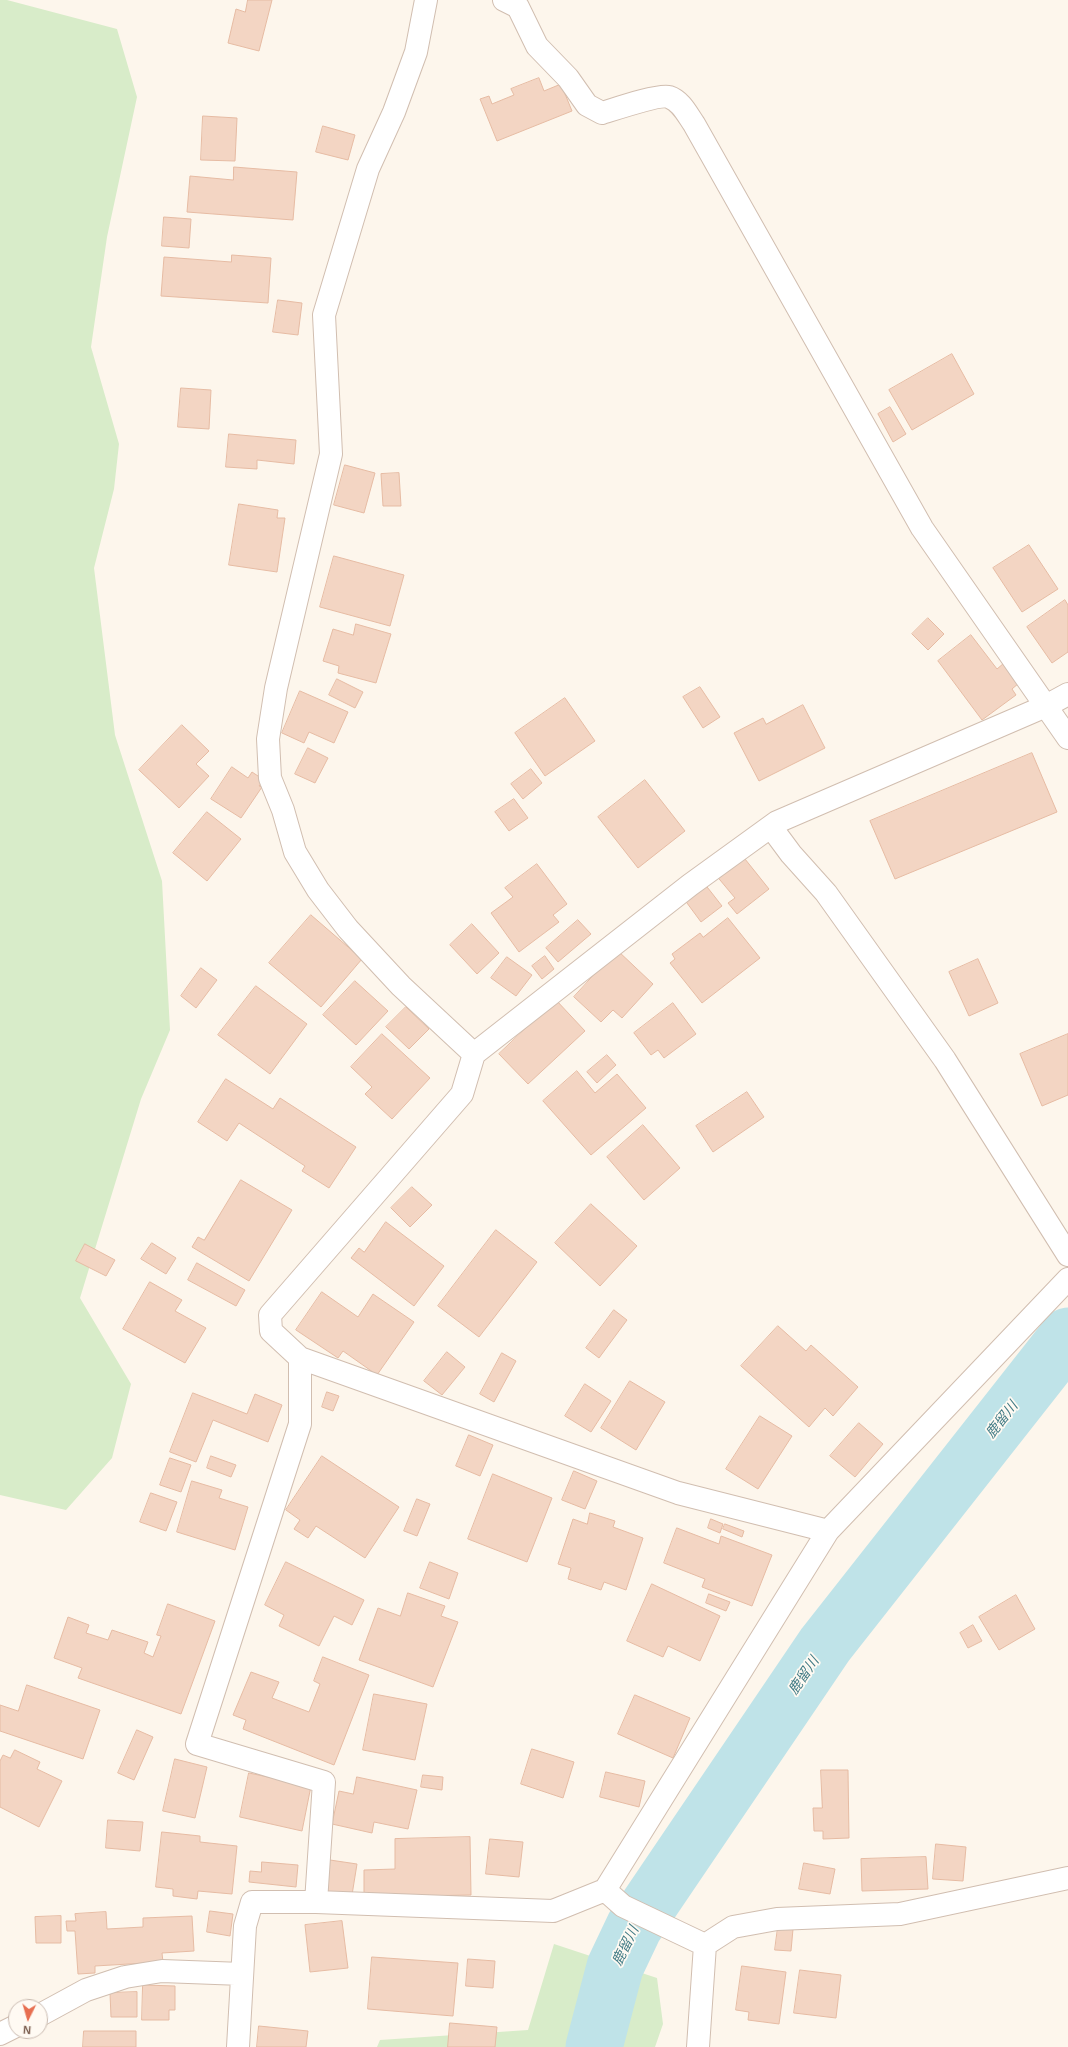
<!DOCTYPE html>
<meta charset="utf-8">
<style>
body{margin:0}
#map{position:relative;width:1068px;height:2047px;overflow:hidden;background:#fdf6ec;font-family:Helvetica,sans-serif}
canvas{display:block}
.north{position:absolute;left:8px;top:1999px;width:40px;height:40px;box-sizing:border-box;background:#fffaf3;border:1px solid #cabbb1;border-radius:50%;rotate:185deg;font-size:11px;font-weight:700;line-height:16px;text-align:center;color:#7a5c4d}
.north::after{content:'';display:block;margin:auto;width:14px;height:18px;background:#e76f51;clip-path:polygon(50% 0,100% 100%,50% 72%,0 100%)}
</style>
<div id="map">
<canvas width="1068" height="2047"></canvas>
<div class="north">N</div>
</div>
<script>
const g = document.querySelector('canvas').getContext('2d');
g.lineJoin = 'round';
function fill(path, color) { g.fillStyle = color; g.fill(path, 'evenodd'); }
function stroke(path, color, width, dash) { g.strokeStyle = color; g.lineWidth = width; g.lineCap = dash ? 'butt' : 'round'; g.setLineDash(dash || []); g.stroke(path); }
function label(font, color, halo, rows, align = 'center') {
  g.font = font + ' Helvetica,"Noto Sans JP",sans-serif'; g.lineWidth = 3.5; g.setLineDash([]); g.textBaseline = 'middle'; g.strokeStyle = halo; g.fillStyle = color; for (const [text, x, y, turn = 0] of rows) {
    g.save(); g.translate(x, y); g.rotate((+turn || 0) * Math.PI / 180); g.textAlign = isNaN(turn) ? turn : align; if (halo) g.strokeText(text, 0, 0); g.fillText(text, 0, 0); g.restore();
  }
}
fill(new Path2D(`
 M0,0h7l110,29 20,68 -30,140 -16,110 28,97 -5,45 -20,79 21,167 47,146 8,149 -29,69 -61,199 51,86 -19,74 -46,52 -66,-15z
 M554,1944l103,34 6,46 -8,23h-278l3,-7 148,-10z`), '#d8ecc9');
stroke(new Path2D(`
 M594,2047l21,-80 19,-40 191,-282 243,-309`), '#bfe3e8', 57);
const building = new Path2D(`
 M248,0h24l-13,51 -31,-8 8,-34 9,3z
 M539,78l5,13 17,-7 11,27 -75,30 -17,-42 9,-3 3,8 22,-9 -3,-6z
 M203,116l34,2 -2,43 -34,-1z
 M323,126l32,9 -7,25 -32,-8z
 M234,167l63,5 -4,48 -106,-8 3,-36 43,4z
 M164,217l27,2 -2,29 -27,-2z
 M232,255l39,3 -3,45 -107,-7 3,-39 67,5z
 M278,300l24,3 -4,32 -25,-3z
 M952,354l22,40 -62,36 -23,-40z
 M181,388l30,2 -2,39 -31,-2z
 M890,407l16,27 -13,8 -15,-28z
 M229,434l67,6 -2,24 -37,-4v9l-31,-2z
 M345,465l30,8 -11,40 -30,-8z
 M399,473l2,33h-18l-2,-32z
 M239,504l39,6 -1,8h8l-8,54 -48,-7z
 M1029,545l29,44 -36,23 -29,-44z
 M334,556l70,19 -14,51 -70,-19z
 M1065,600l3,5v47l-16,11 -25,-36z
 M928,618l16,16 -16,16 -16,-16z
 M356,624l35,10 -15,49 -38,-10 1,-7 -16,-5 10,-32 20,6z
 M971,635l26,34 7,-6 15,20 -7,6 4,6 -34,25 -44,-59z
 M337,679l26,13 -8,16 -26,-13z
 M700,687l20,30 -17,11 -20,-31z
 M300,691l48,21 -14,31 -25,-11 -5,11 -22,-10z
 M565,698l30,43 -50,35 -30,-43z
 M803,705l22,43 -66,33 -25,-48 29,-15 3,6z
 M182,725l27,26 -13,13 13,12 -30,32 -40,-38z
 M308,748l20,10 -13,25 -20,-9z
 M1032,753l25,59 -162,67 -25,-58z
 M232,767l16,11 4,-6 12,8 -5,6 3,1 -21,31 -30,-19z
 M531,769l11,14 -19,16 -12,-15z
 M645,780l40,51 -47,37 -40,-51z
 M514,799l14,19 -19,13 -14,-19z
 M207,812l34,27 -34,42 -34,-28z
 M741,854l28,35 -32,25 -9,-11 7,-5 -20,-24z
 M537,864l30,40 -14,11 6,7 -40,30 -28,-39 22,-16 -8,-9z
 M704,883l18,23 -21,16 -17,-23z
 M311,915l51,44 -41,48 -52,-44z
 M728,918l32,40 -58,45 -32,-40 5,-4 -3,-5 28,-21 3,4z
 M578,920l13,14 -33,28 -12,-14z
 M472,924l27,29 -22,21 -27,-29z
 M617,950l36,34 -31,34 -9,-8 -12,12 -27,-25z
 M545,956l9,13 -12,10 -10,-13z
 M507,957l25,18 -16,21 -25,-18z
 M978,959l20,44 -29,13 -20,-44z
 M201,968l16,12 -21,28 -15,-12z
 M355,981l33,30 -32,34 -33,-30z
 M256,986l51,38 -37,50 -52,-39z
 M556,1000l29,31 -57,53 -29,-30z
 M673,1003l23,31 -32,24 -6,-8 -7,5 -17,-22z
 M406,1007l23,22 -20,20 -23,-22z
 M382,1034l48,44 -38,41 -27,-25 7,-7 -21,-20z
 M1068,1034v61l-26,11 -22,-52z
 M607,1055l9,10 -19,18 -10,-11z
 M577,1071l18,22 22,-19 29,34 -55,47 -48,-54z
 M226,1079l47,30 7,-11 76,49 -27,41 -27,-17 3,-5 -66,-43 -12,18 -29,-19z
 M747,1092l17,25 -51,35 -17,-26z
 M643,1125l37,43 -36,32 -37,-43z
 M241,1180l51,30 -43,71 -57,-34 6,-10 6,3z
 M412,1187l20,18 -22,22 -19,-19z
 M591,1204l46,42 -37,40 -45,-43z
 M386,1222l58,44 -30,40 -63,-48 8,-10 5,4z
 M496,1230l41,32 -58,75 -41,-31z
 M152,1243l24,15 -10,16 -25,-15z
 M85,1244l30,16 -9,16 -30,-15z
 M197,1263l48,27 -9,16 -48,-26z
 M150,1282l32,18 -7,11 31,17 -21,35 -62,-34z
 M322,1292l36,25 15,-23 41,28 -37,53 -34,-24 -5,7 -42,-28z
 M614,1310l13,10 -28,38 -13,-10z
 M778,1326l28,25 5,-6 47,42 -25,29 -8,-8 -16,19 -68,-61z
 M447,1352l18,15 -23,28 -18,-14z
 M502,1353l14,8 -22,41 -14,-8z
 M630,1381l35,21 -29,48 -35,-22z
 M585,1384l26,17 -20,31 -26,-16z
 M327,1392l12,4 -6,15 -11,-4z
 M193,1393l54,21 8,-20 27,11 -14,37 -55,-22 -17,42 -26,-10z
 M760,1416l32,20 -34,53 -32,-20z
 M859,1423l24,21 -28,33 -25,-21z
 M469,1435l24,10 -13,31 -24,-10z
 M211,1456l25,9 -5,12 -24,-9z
 M322,1456l77,51 -34,51 -49,-32 -8,12 -14,-9 6,-9 -14,-10z
 M170,1458l21,7 -10,27 -21,-7z
 M574,1471l23,10 -12,28 -23,-9z
 M493,1474l59,24 -25,64 -59,-23z
 M192,1481l30,9 -3,8 29,9 -13,43 -58,-18z
 M151,1493l26,9 -11,29 -26,-9z
 M417,1499l13,5 -13,32 -13,-5z
 M590,1513l25,8 -2,6 30,11 -17,52 -22,-8 -3,8 -33,-11 3,-11 -13,-4 15,-45 14,5z
 M711,1519l12,5 -3,9 -12,-5z
 M725,1524l19,7 -2,6 -19,-8z
 M677,1528l42,16 2,-8 51,19 -20,51 -50,-19 3,-8 -41,-16z
 M286,1562l78,38 -12,25 -18,-9 -15,30 -40,-20 5,-11 -19,-10z
 M430,1562l28,11 -9,26 -29,-11z
 M652,1584l68,32 -20,45 -32,-15 -5,11 -36,-16z
 M408,1593l37,13 -4,10 17,6 -25,65 -74,-27 19,-52 22,8z
 M709,1594l21,8 -4,9 -20,-8z
 M1016,1595l19,34 -36,21 -20,-33z
 M168,1604l47,17 -34,93 -103,-36 4,-10 -28,-10 14,-41 21,8 -3,8 22,7 4,-10 36,12 -4,11 9,4 8,-21 -4,-1z
 M973,1625l9,16 -14,7 -8,-15z
 M323,1657l46,18 -35,90 -91,-36 3,-9 -13,-5 18,-43 28,10 -7,16 37,14 11,-28 -6,-3z
 M27,1685l73,25 -17,49 -83,-28v-26l18,6z
 M374,1694l53,10 -12,56 -52,-10z
 M635,1695l55,23 -17,40 -55,-24z
 M137,1730l16,7 -19,43 -16,-7z
 M532,1749l42,13 -11,36 -42,-14z
 M15,1750l25,12 -3,7 25,12 -23,46 -39,-20v-46l3,-6 7,3z
 M175,1759l32,8 -12,51 -32,-7z
 M821,1770h27l1,68 -26,1v-8h-9l-1,-23h9z
 M606,1772l39,9 -6,26 -39,-10z
 M249,1773l62,13 -9,45 -62,-14z
 M423,1775l20,2 -1,13 -21,-3z
 M357,1777l60,13 -9,39 -34,-7 -2,11 -40,-9 7,-33 14,3z
 M108,1820l35,2 -3,29 -34,-3z
 M162,1832l38,4v6l37,4 -5,48 -34,-3 -1,8 -24,-3v-7l-17,-2z
 M470,1837l1,58 -107,2v-27l31,-1v-30z
 M490,1839l33,3 -4,35 -33,-3z
 M936,1844l30,3 -3,34 -30,-2z
 M926,1857l2,32 -66,2 -1,-32z
 M330,1860l27,4 -5,31 -27,-4z
 M262,1862l36,3 -2,22 -47,-5 1,-11 11,1z
 M804,1863l31,6 -5,25 -31,-5z
 M210,1911l23,3 -3,22 -23,-4z
 M106,1912l1,17 36,-2v-9l49,-2 2,35 -32,2 1,9 -68,4v7l-17,1 -3,-43h-8l-1,-10h10l-1,-7z
 M61,1916v27h-25l-1,-26z
 M342,1921l6,47 -38,4 -5,-47z
 M778,1927l15,2 -2,22 -16,-1z
 M372,1957l86,6 -5,53 -85,-7z
 M468,1959l27,2 -2,27 -27,-2z
 M742,1966l44,6 -7,52 -31,-4 1,-8 -13,-2z
 M800,1970l41,5 -5,43 -42,-5z
 M143,1985l32,1v24h-6v10h-27z
 M137,1992v25h-26l-1,-24z
 M450,2023l47,4 -2,20h-47z
 M259,2026l49,5 -2,16h-49z
 M84,2031h52v16h-53z`);
fill(building, '#f3d5c3');
stroke(building, '#e6bba3', 1);
const minor = new Path2D(`
 M426,0l-10,52 -22,60 -26,57 -44,146 7,139 -55,234 -8,51 2,39 13,32 12,42 23,38 30,39 53,57 73,68
 M504,0l14,7 19,39 31,32 19,27 15,8c13,-4 57,-19 67,-16 12,4 18,17 25,27l228,404 146,210
 M771,827l20,27 35,39 119,167 123,195
 M300,1358v66l-103,320 127,38 -8,120 237,9 52,-21 223,-359 240,-252
 M828,1531l-150,-38 -378,-135 -29,-27 -1,-16 192,-221 12,-40 216,-169 87,-63 269,-116 22,-12
 M605,1890l18,16 82,39
 M705,1945l28,-18 44,-8 123,-5 168,-36
 M40,2015l46,-25 39,-13 37,-6 80,3
 M0,2034l16,-8
 M238,2047l7,-121 7,-24h64
 M698,2047l7,-102`);
stroke(minor, '#d1beb0', 24);
stroke(minor, '#fff', 22);
label('italic 14px', '#437c86', '#fffaf3', [
 ["鹿留川",1002,1420,-52],
 ["鹿留川",804,1676,-56],
 ["鹿留川",626,1946,-64]
]);
</script>
